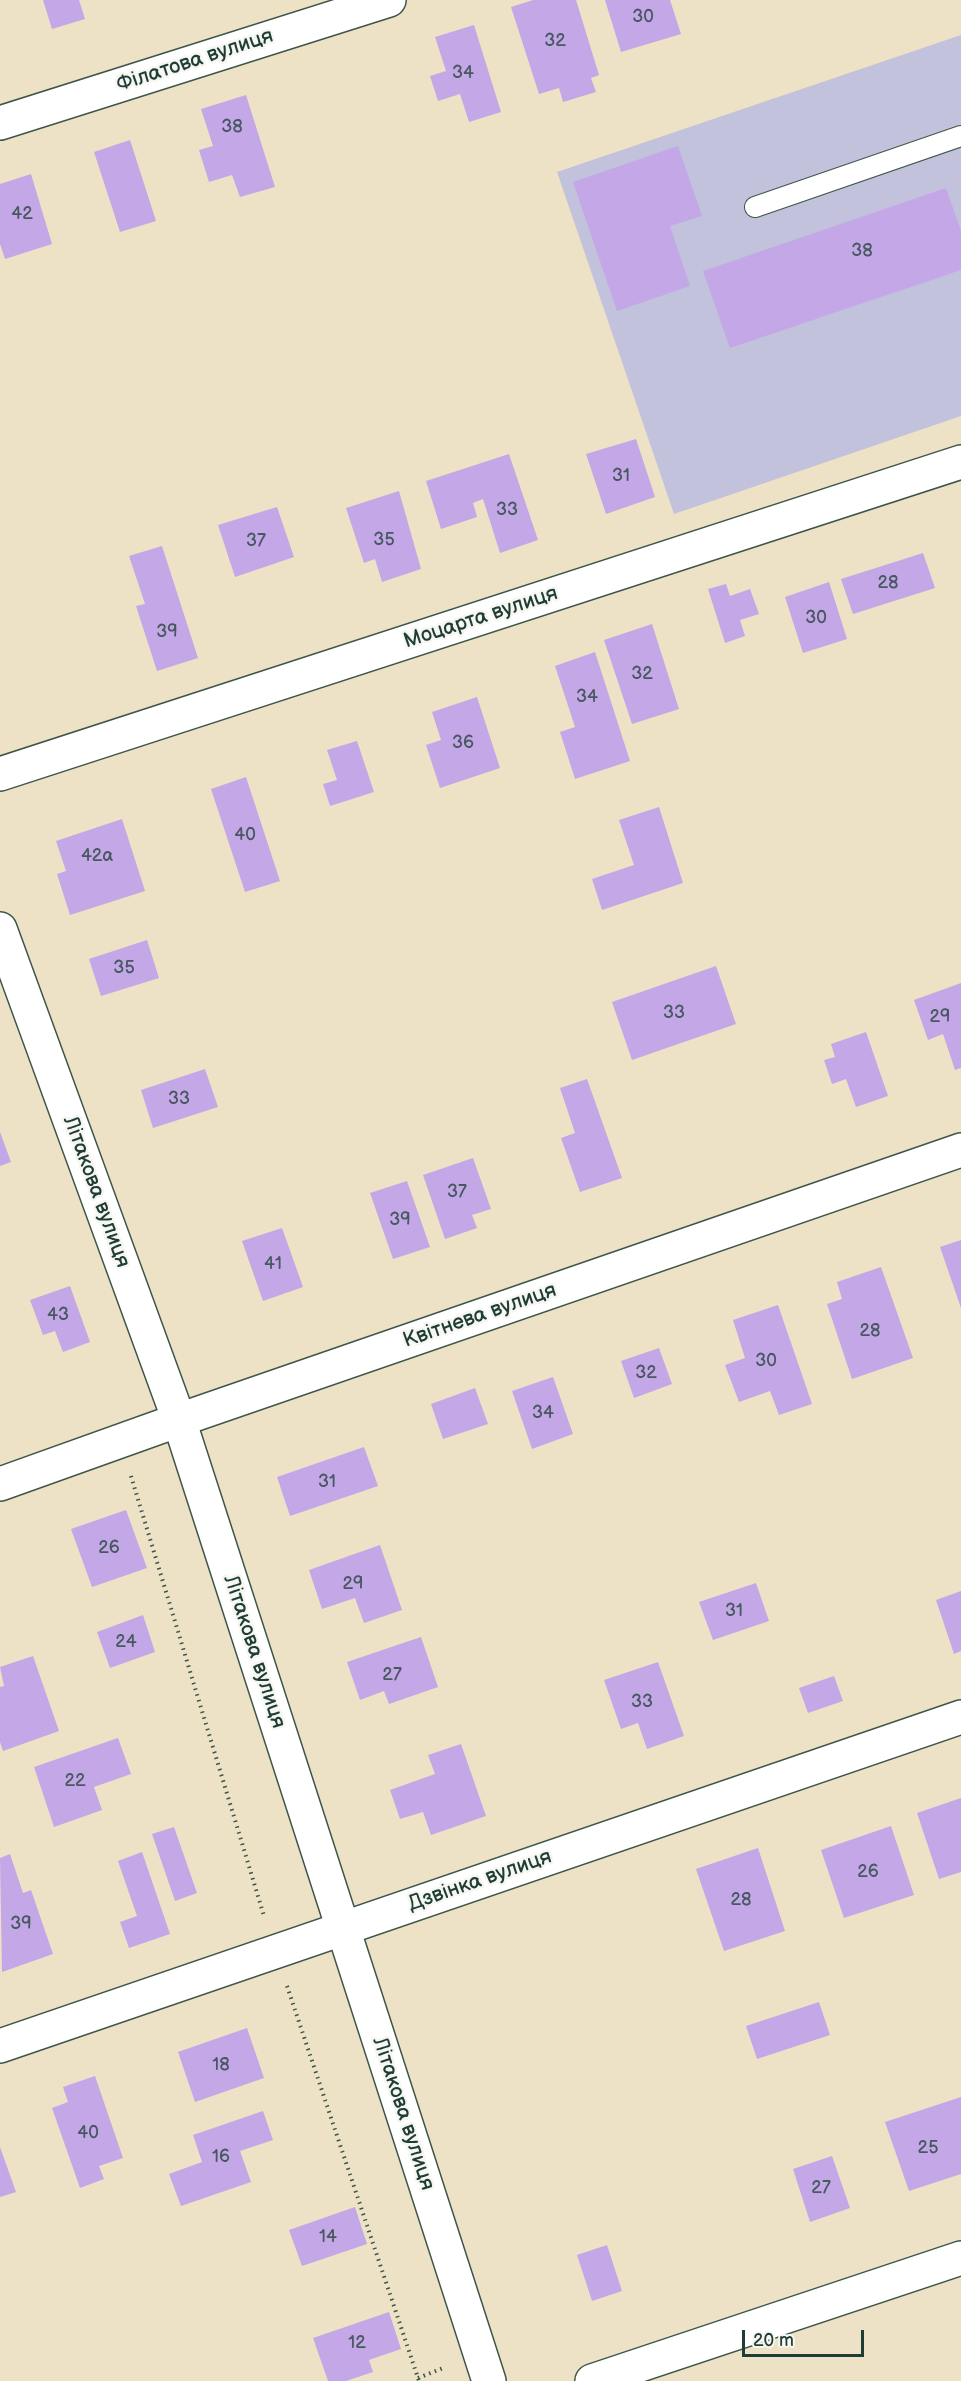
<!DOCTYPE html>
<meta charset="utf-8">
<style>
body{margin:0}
#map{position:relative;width:961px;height:2381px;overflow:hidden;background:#ede2c5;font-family:"Balsamiq Sans",sans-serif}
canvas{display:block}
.scale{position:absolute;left:742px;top:2330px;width:122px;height:27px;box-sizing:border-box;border:3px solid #1f3d34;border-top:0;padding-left:8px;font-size:18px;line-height:21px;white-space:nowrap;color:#1f3d34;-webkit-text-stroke:4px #f6f6f2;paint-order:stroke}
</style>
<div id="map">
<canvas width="961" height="2381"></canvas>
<div class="scale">20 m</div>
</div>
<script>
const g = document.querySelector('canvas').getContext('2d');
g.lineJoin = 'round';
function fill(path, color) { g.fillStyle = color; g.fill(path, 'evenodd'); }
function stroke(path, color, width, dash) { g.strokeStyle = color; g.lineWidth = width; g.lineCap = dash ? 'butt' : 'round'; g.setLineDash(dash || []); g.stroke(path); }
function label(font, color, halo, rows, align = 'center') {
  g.font = font + ' "Balsamiq Sans",sans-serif'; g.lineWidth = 5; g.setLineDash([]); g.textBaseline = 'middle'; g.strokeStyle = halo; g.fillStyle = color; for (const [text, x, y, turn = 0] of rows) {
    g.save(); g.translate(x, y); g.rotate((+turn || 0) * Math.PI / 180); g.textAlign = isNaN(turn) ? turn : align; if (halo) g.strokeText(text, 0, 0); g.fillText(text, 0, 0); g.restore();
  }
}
fill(new Path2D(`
 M961,35v381l-287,98 -117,-342z`), '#c2c2dc');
fill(new Path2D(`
 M43,0h36l6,19 -33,10z
 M533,0h43l23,75 -8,3 5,14 -33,10 -4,-14 -20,6 -28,-87z
 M605,0h65l11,34 -60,18z
 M474,25l27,87 -32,10 -9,-28 -22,7 -8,-25 16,-5 -11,-34z
 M246,95l29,92 -35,10 -8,-22 -23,7 -10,-32 14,-4 -12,-37z
 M130,140l26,81 -36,11 -26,-80z
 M678,146l24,70 -32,10 20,60 -73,25 -44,-129z
 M31,174l21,70 -47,15 -5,-15v-60z
 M946,188l15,43v39l-231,78 -27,-77z
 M636,439l19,58 -49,17 -20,-60z
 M509,454l29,86 -38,13 -17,-54 -10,4 4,14 -36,12 -15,-48z
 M399,491l22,78 -39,13 -7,-23 -11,4 -18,-55z
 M277,507l17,50 -59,20 -17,-52z
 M162,546l36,112 -41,13 -21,-65 9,-2 -16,-48z
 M923,553l12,35 -82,26 -12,-35z
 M829,582l18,57 -44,14 -18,-56z
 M726,584l4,12 20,-7 9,25 -19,6 5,16 -20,7 -17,-54z
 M652,624l27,85 -47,15 -28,-84z
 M595,652l35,109 -55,18 -15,-47 15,-5 -20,-61z
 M477,697l23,71 -60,20 -14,-43 15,-5 -9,-28z
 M357,741l17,51 -44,14 -7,-22 14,-4 -10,-30z
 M246,777l34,104 -35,11 -34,-103z
 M659,807l24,76 -81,27 -10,-31 42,-14 -15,-45z
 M122,819l23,72 -75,24 -13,-41 9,-3 -10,-30z
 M147,940l12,38 -58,18 -12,-37z
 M716,966l20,58 -104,36 -20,-58z
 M961,983v85l-6,2 -12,-36 -15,6 -14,-40z
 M866,1032l22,64 -32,11 -10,-28 -14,5 -8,-24 11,-3 -4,-13z
 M205,1069l13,38 -65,21 -12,-38z
 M587,1079l35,99 -42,14 -19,-54 14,-5 -15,-45z
 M0,1132l11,30 -11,4z
 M473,1158l18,51 -19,6 5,13 -32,11 -22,-64z
 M407,1181l23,66 -37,12 -23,-66z
 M282,1228l21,59 -40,14 -21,-60z
 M961,1240v68l-21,-61z
 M881,1267l32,91 -61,21 -25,-75 15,-5 -5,-17z
 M70,1286l20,56 -27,10 -8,-21 -12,4 -13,-35z
 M778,1305l34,99 -33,11 -9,-24 -31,11 -14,-37 20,-7 -12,-38z
 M659,1348l13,36 -38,14 -13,-37z
 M553,1377l20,57 -41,15 -20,-58z
 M475,1388l13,36 -45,15 -12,-35z
 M364,1447l14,39 -88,30 -13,-39z
 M126,1510l21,58 -55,19 -21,-58z
 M380,1545l22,65 -38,13 -9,-25 -33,11 -13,-39z
 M756,1583l13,38 -56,19 -14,-38z
 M961,1591v60l-7,3 -18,-54z
 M143,1615l12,37 -45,16 -13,-36z
 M421,1637l17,50 -49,17 -5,-13 -24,9 -13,-38z
 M33,1656l26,75 -56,20 -3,-9v-55l4,-1 -4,-19z
 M658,1662l26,74 -37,13 -9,-26 -17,6 -17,-49z
 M834,1676l9,25 -35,12 -9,-25z
 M118,1738l13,36 -37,13 8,23 -48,17 -20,-60z
 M461,1744l25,72 -55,19 -8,-23 -23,7 -10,-29 45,-16 -7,-19z
 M961,1798v74l-22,7 -22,-66z
 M891,1826l23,69 -70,23 -23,-68z
 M174,1827l23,66 -22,8 -23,-67z
 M758,1848l27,83 -61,20 -28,-82z
 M142,1852l28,82 -41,14 -9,-26 17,-6 -19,-55z
 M10,1854l13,39 8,-3 22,64 -51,18 -2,-114z
 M819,2002l11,33 -73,24 -11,-33z
 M247,2028l17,50 -69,24 -17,-50z
 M95,2076l28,82 -24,8 5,13 -24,9 -28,-80 16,-6 -5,-15z
 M961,2097v77l-52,17 -24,-69z
 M263,2111l10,29 -33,11 11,31 -70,24 -12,-32 33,-12 -9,-27z
 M0,2147l16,45 -16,5z
 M832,2156l18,52 -40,14 -17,-53z
 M355,2207l12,37 -65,22 -13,-36z
 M607,2245l15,46 -30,10 -15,-46z
 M389,2312l12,37 -32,11 4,12 -27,9h-18l-15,-43z`), '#c3a7e7');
const service = new Path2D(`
 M755,207l206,-71`);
const minor = new Path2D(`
 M0,123l389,-123
 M0,774l961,-312
 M0,929l179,491 -179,64
 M0,2046l961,-329`);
const secondary = new Path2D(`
 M489,2381l-310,-961 782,-270
 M592,2381l369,-123`);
stroke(service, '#3e564a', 22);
stroke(minor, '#3e564a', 36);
stroke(secondary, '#3e564a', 36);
stroke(new Path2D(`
 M131,1476l133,440
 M287,1986l132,395
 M418,2378l25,-10`), '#3e564a', 4, [1.5, 4.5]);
stroke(service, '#fff', 20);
stroke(minor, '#fff', 33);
stroke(secondary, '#fff', 33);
label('18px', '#485861', null, [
 ["30",643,17],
 ["32",555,41],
 ["34",463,73],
 ["38",232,127],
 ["42",22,214],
 ["38",862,251],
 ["31",621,476],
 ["33",507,510],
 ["35",384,540],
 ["37",256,541],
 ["28",888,583],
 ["30",816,618],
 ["39",167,632],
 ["32",642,674],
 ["34",587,697],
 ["36",463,743],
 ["40",245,835],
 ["42а",97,856],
 ["35",124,968],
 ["33",674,1013],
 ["29",940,1017],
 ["33",179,1099],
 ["37",457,1192],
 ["39",400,1220],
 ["41",273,1264],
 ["43",58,1315],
 ["28",870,1331],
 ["30",766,1361],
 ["32",646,1373],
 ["34",543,1413],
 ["31",327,1482],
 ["26",109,1548],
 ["29",353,1584],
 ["31",734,1611],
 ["24",126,1642],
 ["27",392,1675],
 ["33",642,1702],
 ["22",75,1781],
 ["26",868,1872],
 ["28",741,1900],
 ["39",21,1924],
 ["18",221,2065],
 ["40",88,2133],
 ["25",928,2148],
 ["16",221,2157],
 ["27",821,2188],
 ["14",328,2237],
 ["12",357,2343]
]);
label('21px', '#1f3d34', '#f6f6f2', [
 ["Філатова вулиця",195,61,-18],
 ["Моцарта вулиця",481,618,-18],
 ["Літакова вулиця",96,1192,70],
 ["Квітнева вулиця",480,1316,-19],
 ["Літакова вулиця",254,1652,72],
 ["Дзвінка вулиця",480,1881,-19],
 ["Літакова вулиця",403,2114,72]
]);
</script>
